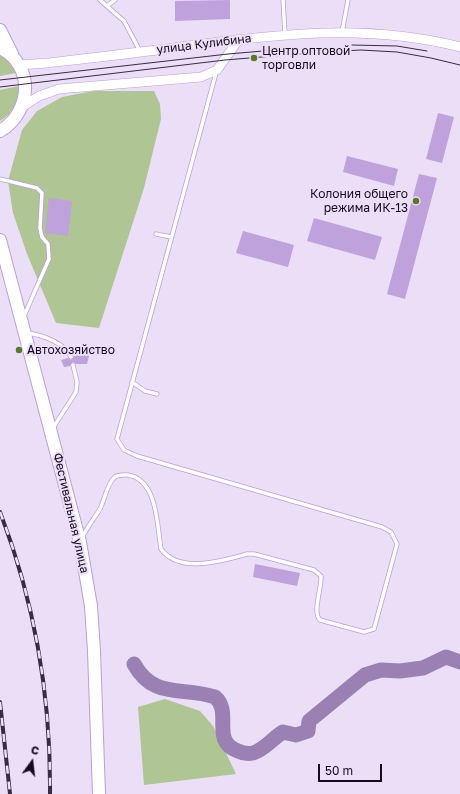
<!DOCTYPE html>
<meta charset="utf-8">
<style>
body{margin:0}
#map{position:relative;width:460px;height:794px;overflow:hidden;background:#ebdff7;font-family:"Golos Text",sans-serif}
canvas{display:block}
.north{position:absolute;left:12px;top:742px;width:40px;height:40px;-webkit-text-stroke:3px #ebdff7;paint-order:stroke;rotate:15deg;font-size:11px;font-weight:700;line-height:16px;text-align:center;color:#150a1e}
.north::after{content:'';display:block;margin:auto;width:14px;height:18px;background:#150a1e;clip-path:polygon(50% 0,100% 100%,50% 72%,0 100%)}
.scale{position:absolute;left:318px;top:764px;width:64px;height:18px;box-sizing:border-box;border:2px solid #150a1e;border-top:0;padding-left:5px;font-size:12px;line-height:14px;white-space:nowrap;color:#150a1e;-webkit-text-stroke:3px #ebdff7;paint-order:stroke}
</style>
<div id="map">
<canvas width="460" height="794"></canvas>
<div class="north">С</div>
<div class="scale">50 m</div>
</div>
<script>
const g = document.querySelector('canvas').getContext('2d');
g.lineJoin = 'round';
function fill(path, color) { g.fillStyle = color; g.fill(path, 'evenodd'); }
function stroke(path, color, width, dash) { g.strokeStyle = color; g.lineWidth = width; g.lineCap = dash ? 'butt' : 'round'; g.setLineDash(dash || []); g.stroke(path); }
function label(font, color, halo, rows, align = 'center') {
  g.font = font + ' "Golos Text",sans-serif'; g.lineWidth = 4; g.setLineDash([]); g.textBaseline = 'middle'; g.strokeStyle = halo; g.fillStyle = color; for (const [text, x, y, turn = 0] of rows) {
    g.save(); g.translate(x, y); g.rotate((+turn || 0) * Math.PI / 180); g.textAlign = isNaN(turn) ? turn : align; if (halo) g.strokeText(text, 0, 0); g.fillText(text, 0, 0); g.restore();
  }
}
fill(new Path2D(`
 M0,55l10,8 6,10 -16,3z
 M19,86c-1,14 -5,27 -19,35v-31z
 M93,91h61l6,13 1,15 -4,16 -13,53 -45,140 -43,-5 -29,-69 -14,-41 -5,-32 14,-51 15,-19 25,-14z
 M165,699l35,12 13,15 23,48 -92,11 -6,-78z`), '#afc594');
stroke(new Path2D(`
 M134,664c20,36 48,22 81,33 18,15 -5,44 23,54 4,2 10,3 15,2 11,-3 20,-15 30,-21l13,3 12,-4 1,-10 56,-46 16,-5 19,1 23,-3 23,-11 14,5`), '#9b80b4', 15);
fill(new Path2D(`
 M230,0v19l-55,2v-20z
 M438,113l16,4 -12,46 -16,-4z
 M347,156l51,13 -4,17 -51,-14z
 M419,174l18,4 -32,121 -18,-5z
 M49,198l23,3 -4,35 -23,-3z
 M314,218l68,19 -7,23 -68,-19z
 M243,231l51,14 -6,22 -52,-14z
 M80,354l9,2 -2,8h-11l-3,-2 -3,4 -6,1 -3,-7 7,-2 3,2 3,-4z
 M255,564l45,9 -3,13 -44,-9z`), '#bfa2db');
const service = new Path2D(`
 M100,0l24,21 16,30
 M283,0l2,34
 M107,6l8,-6
 M342,32l6,-32
 M0,179l37,9 5,5 -2,35 2,9 6,7 1,15 -25,57
 M156,234l15,3
 M28,333c14,2 37,10 43,24
 M132,382l13,9 12,3
 M53,428l23,-36 1,-10 -4,-17
 M82,538c5,-11 12,-19 18,-29 5,-10 6,-23 14,-31 3,-4 9,-3 14,-3 30,5 29,51 33,74 18,25 61,12 86,5h7l60,16 7,6c1,12 -9,36 -1,44l44,12 10,-3 23,-85 -6,-12 -9,-5 -245,-71 -13,-6 -7,-11 99,-366`);
const tertiary = new Path2D(`
 M19,65l28,-2c44,-5 89,-10 133,-16 95,-13 186,-24 280,0
 M22,107l17,-11 20,-7 142,-12 16,-7 22,-31`);
const primary = new Path2D(`
 M0,30l12,24
 M0,48c35,17 32,64 0,83
 M0,240l80,302 11,64 3,45 5,143`);
stroke(service, '#bb9ed6', 5);
stroke(tertiary, '#bb9ed6', 10);
stroke(primary, '#bb9ed6', 14);
stroke(service, '#fff', 3.5);
stroke(tertiary, '#fff', 9);
stroke(primary, '#fff', 12);
stroke(new Path2D(`
 M352,45l45,1 30,5
 M0,80l228,-26 70,-6
 M0,87l225,-27 97,-8 39,-2 36,2 34,6 29,7`), '#372c41', 1);
const rail = new Path2D(`
 M0,512c35,91 51,185 50,282
 M0,702l10,92`);
stroke(rail, '#372c41', 4);
stroke(rail, '#ebdff7', 2.5, [8]);
for (const [x, y, r, color] of [
 [254,58,4,"#5a782d"],
 [416,201,4,"#5a782d"],
 [19,350,4,"#5a782d"]
]) { const dot = new Path2D(); dot.arc(x, y, r, 0, 2 * Math.PI); g.fillStyle = color; g.fill(dot); stroke(dot, '#ebdff7', 1.5); }
label('12px', '#150a1e', '#ebdff7', [
 ["улица Кулибина",204,44,-7],
 ["Фестивальная улица",71,513,77]
]);
label('12px', '#150a1e', '#ebdff7', [
 ["Центр оптовой",262,51],
 ["торговли",262,65],
 ["Колония общего",408,194,"right"],
 ["режима ИК-13",408,208,"right"],
 ["Автохозяйство",27,350]
], 'left');
</script>
